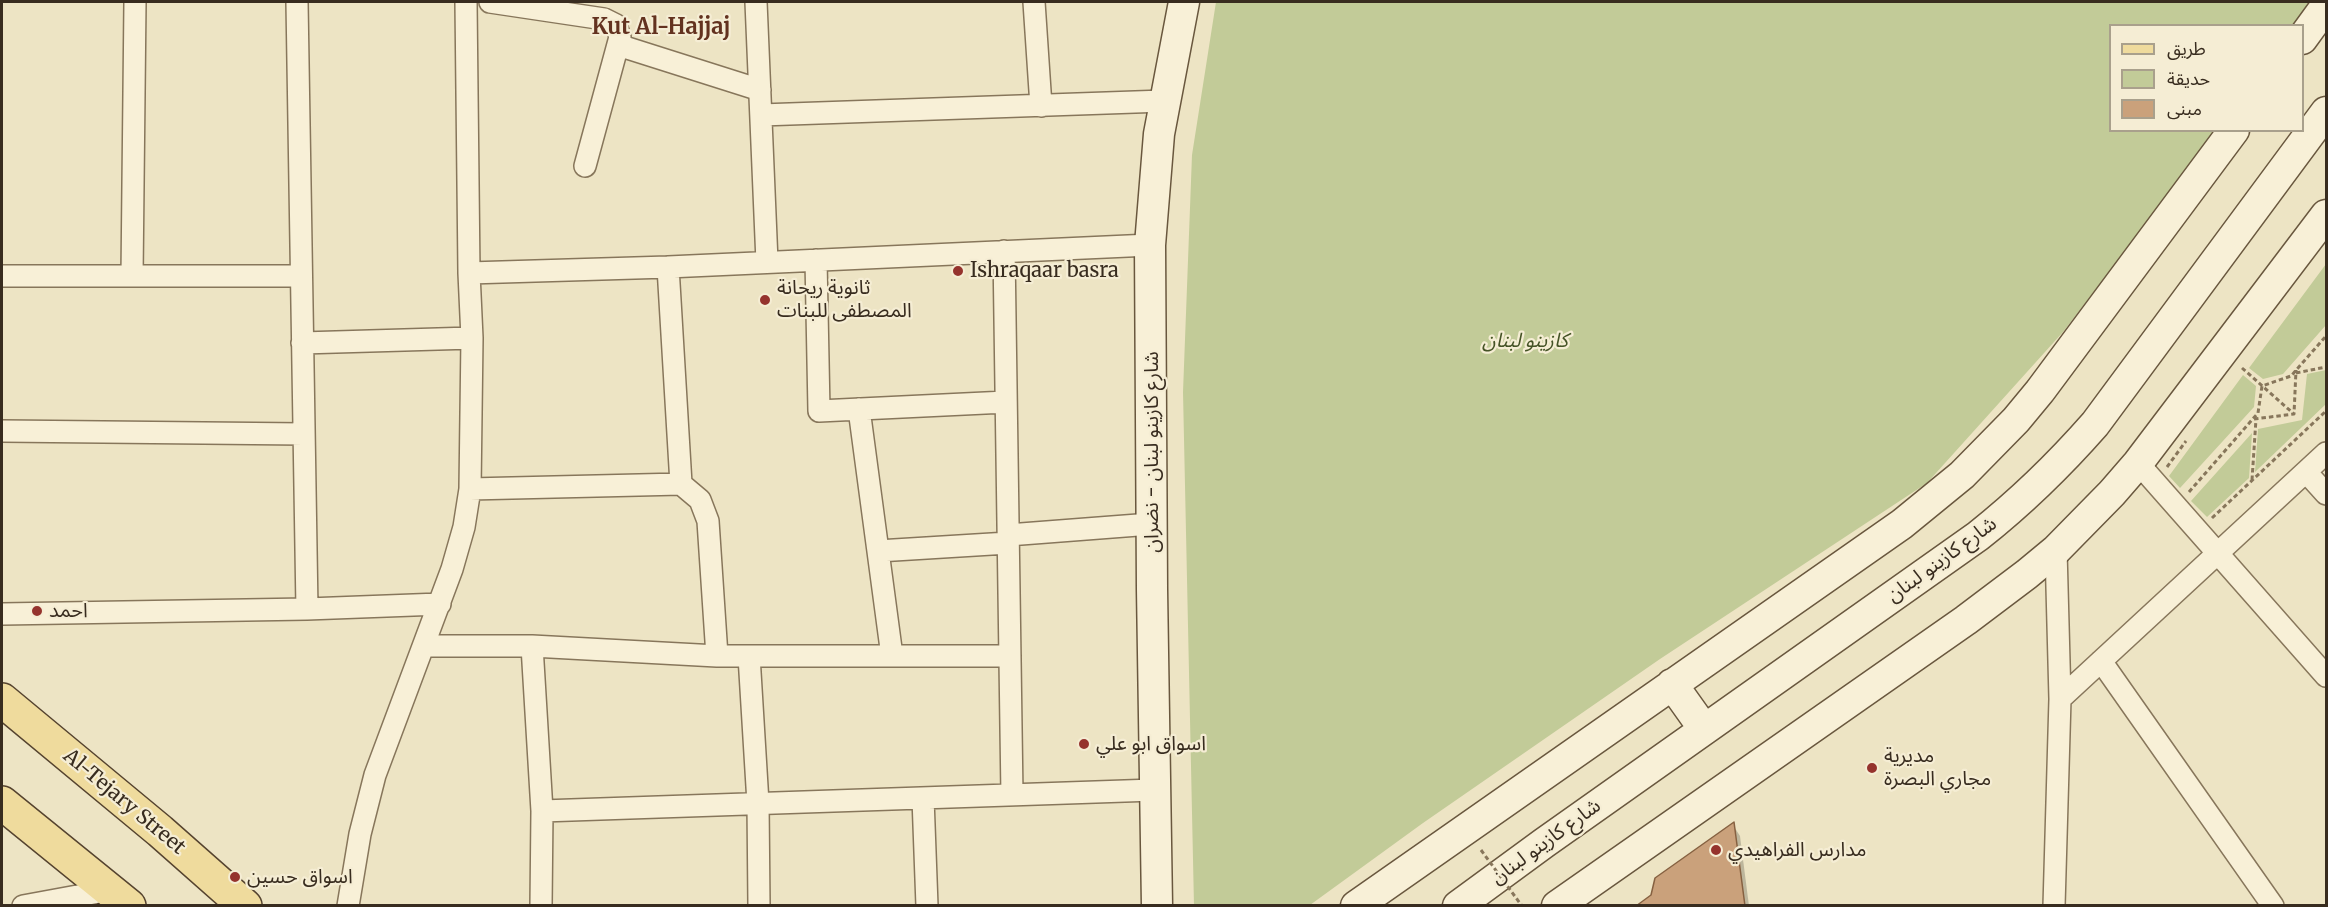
<!DOCTYPE html>
<meta charset="utf-8">
<style>
body{margin:0}
#map{position:relative;width:2328px;height:907px;overflow:hidden;background:#ede4c4;font-family:Merriweather,"Noto Sans Arabic",serif}
canvas{display:block}
.frame{position:absolute;inset:0;border:3px solid #382c1f;pointer-events:none}
.legend{position:absolute;left:2109px;top:24px;width:195px;height:108px;box-sizing:border-box;background:#f5edd4;border:2px solid #a9a08c;margin:0;padding:8px 10px;list-style:none;font-size:18px;color:#382c1f}
.legend li{display:flex;align-items:center;gap:12px;height:30px}
.legend b{width:30px;border:2px solid #a9a08c}
</style>
<div id="map">
<canvas width="2328" height="907"></canvas>
<div class="frame"></div>
<ul class="legend">
<li><b style="height:8px;background:#efdb9d"></b>طريق</li>
<li><b style="height:16px;background:#c2cb98"></b>حديقة</li>
<li><b style="height:16px;background:#caa17b"></b>مبنى</li>
</ul>
</div>
<script>
const g = document.querySelector('canvas').getContext('2d');
g.lineJoin = 'round';
function fill(path, color) { g.fillStyle = color; g.fill(path, 'evenodd'); }
function stroke(path, color, width, dash) { g.strokeStyle = color; g.lineWidth = width; g.lineCap = dash ? 'butt' : 'round'; g.setLineDash(dash || []); g.stroke(path); }
function label(font, color, halo, rows, align = 'center') {
  g.font = font + ' Merriweather,"Noto Sans Arabic",serif'; g.lineWidth = 4.5; g.setLineDash([]); g.textBaseline = 'middle'; g.strokeStyle = halo; g.fillStyle = color; for (const [text, x, y, turn = 0] of rows) {
    g.save(); g.translate(x, y); g.rotate((+turn || 0) * Math.PI / 180); g.textAlign = isNaN(turn) ? turn : align; if (halo) g.strokeText(text, 0, 0); g.fillText(text, 0, 0); g.restore();
  }
}
fill(new Path2D(`
 M1216,2h1098l-18,23 -186,1v104l107,1 -154,201 -136,151 -267,176 -237,164 -113,82 -116,1 -11,-514 9,-237z
 M2326,264v61l-43,49 -20,5 -14,-11z
 M2326,370v34l-71,68 3,-43 44,-9 5,-46z
 M2243,375l13,11 -2,21 -74,81 -11,-12z
 M2252,433l-3,45 -42,39 -16,-16z`), '#c2cb98');
fill(new Path2D(`
 M1733,825l7,11 9,70h-110z`), '#0003');
const building = new Path2D(`
 M1734,822l11,84h-109l15,-11 4,-17z`);
fill(building, '#caa17b');
stroke(building, '#866141', 1.5);
const street = new Path2D(`
 M297,2l10,607
 M490,2l114,17 12,6 4,12 -35,129
 M756,2l11,260
 M1034,2l7,104
 M618,45l142,45
 M761,115l403,-14
 M1004,251l8,544
 M816,260l3,151 187,-9
 M668,267l13,217
 M469,273l199,-6 482,-22
 M2,276h299
 M132,276l3,-274
 M302,343l170,-5
 M859,409l33,247
 M2,431l302,3
 M2138,463l188,213
 M2307,473l19,21
 M470,489l211,-5 19,16 8,21 9,135
 M1008,535l143,-11
 M878,551l130,-8
 M2,614l305,-5 133,-5
 M424,646h108l185,10h293
 M532,646l10,165 -1,95
 M749,656l9,147 1,103
 M2101,661l172,245
 M2060,699l266,-246
 M923,798l4,108
 M542,811l612,-21
 M23,906l87,-16
 M348,906l12,-72 15,-59 77,-206 12,-42 6,-38 2,-151 -3,-65 -3,-271
 M2054,906l6,-207 -4,-149`);
const secondary = new Path2D(`
 M2302,39l24,-33
 M1672,684l32,45
 M1157,906l-5,-317 -2,-344 9,-111 25,-132
 M1356,906l546,-382 60,-49 54,-55 24,-29 194,-261
 M1458,906l86,-63 434,-307c43,-34 81,-71 117,-112l231,-312
 M1557,906l409,-286 61,-46 29,-24 56,-57 26,-30 188,-248`);
const primary = new Path2D(`
 M2,700l158,131 85,75
 M2,803l127,103`);
stroke(street, '#87765b', 24);
stroke(secondary, '#69573e', 33);
stroke(primary, '#55432f', 36);
stroke(new Path2D(`
 M2242,368l52,46
 M2296,373l30,-6
 M2254,419l40,-5 2,-44
 M2167,467l19,-26
 M2252,480l4,-61
 M2189,492l69,-79 4,-27 29,-10 35,-40
 M2212,518l114,-107`), '#87765b', 3, [4.5, 3]);
stroke(street, '#f8f0d7', 21);
stroke(secondary, '#f8f0d7', 30);
stroke(primary, '#efdb9d', 33);
stroke(new Path2D(`
 M1481,850l41,56`), '#87765b', 3, [4.5, 3]);
for (const [x, y, r, color] of [
 [958,271,6,"#95332d"],
 [765,300,6,"#95332d"],
 [37,611,6,"#95332d"],
 [1084,744,6,"#95332d"],
 [1872,768,6,"#95332d"],
 [1716,850,6,"#95332d"],
 [235,877,6,"#95332d"]
]) { const dot = new Path2D(); dot.arc(x, y, r, 0, 2 * Math.PI); g.fillStyle = color; g.fill(dot); stroke(dot, '#f5edd4', 2); }
label('20px', '#382c1f', '#f5edd4', [
 ["Ishraqaar basra",970,271],
 ["ثانوية ريحانة",777,288],
 ["المصطفى للبنات",777,311],
 ["احمد",49,611],
 ["اسواق ابو علي",1096,744],
 ["مديرية",1884,756],
 ["مجاري البصرة",1884,779],
 ["مدارس الفراهيدي",1728,850],
 ["اسواق حسين",247,877]
], 'left');
label('italic 20px', '#455326', '#f5edd4', [
 ["كازينو لبنان",1525,341]
]);
label('20px', '#382c1f', '#f5edd4', [
 ["شارع كازينو لبنان - نضران",1152,452,-90],
 ["شارع كازينو لبنان",1942,560,-36],
 ["Al-Tejary Street",124,802,40],
 ["شارع كازينو لبنان",1546,842,-36]
]);
label('bold 22px', '#63321f', '#f5edd4', [
 ["Kut Al-Hajjaj",661,28]
]);
</script>
